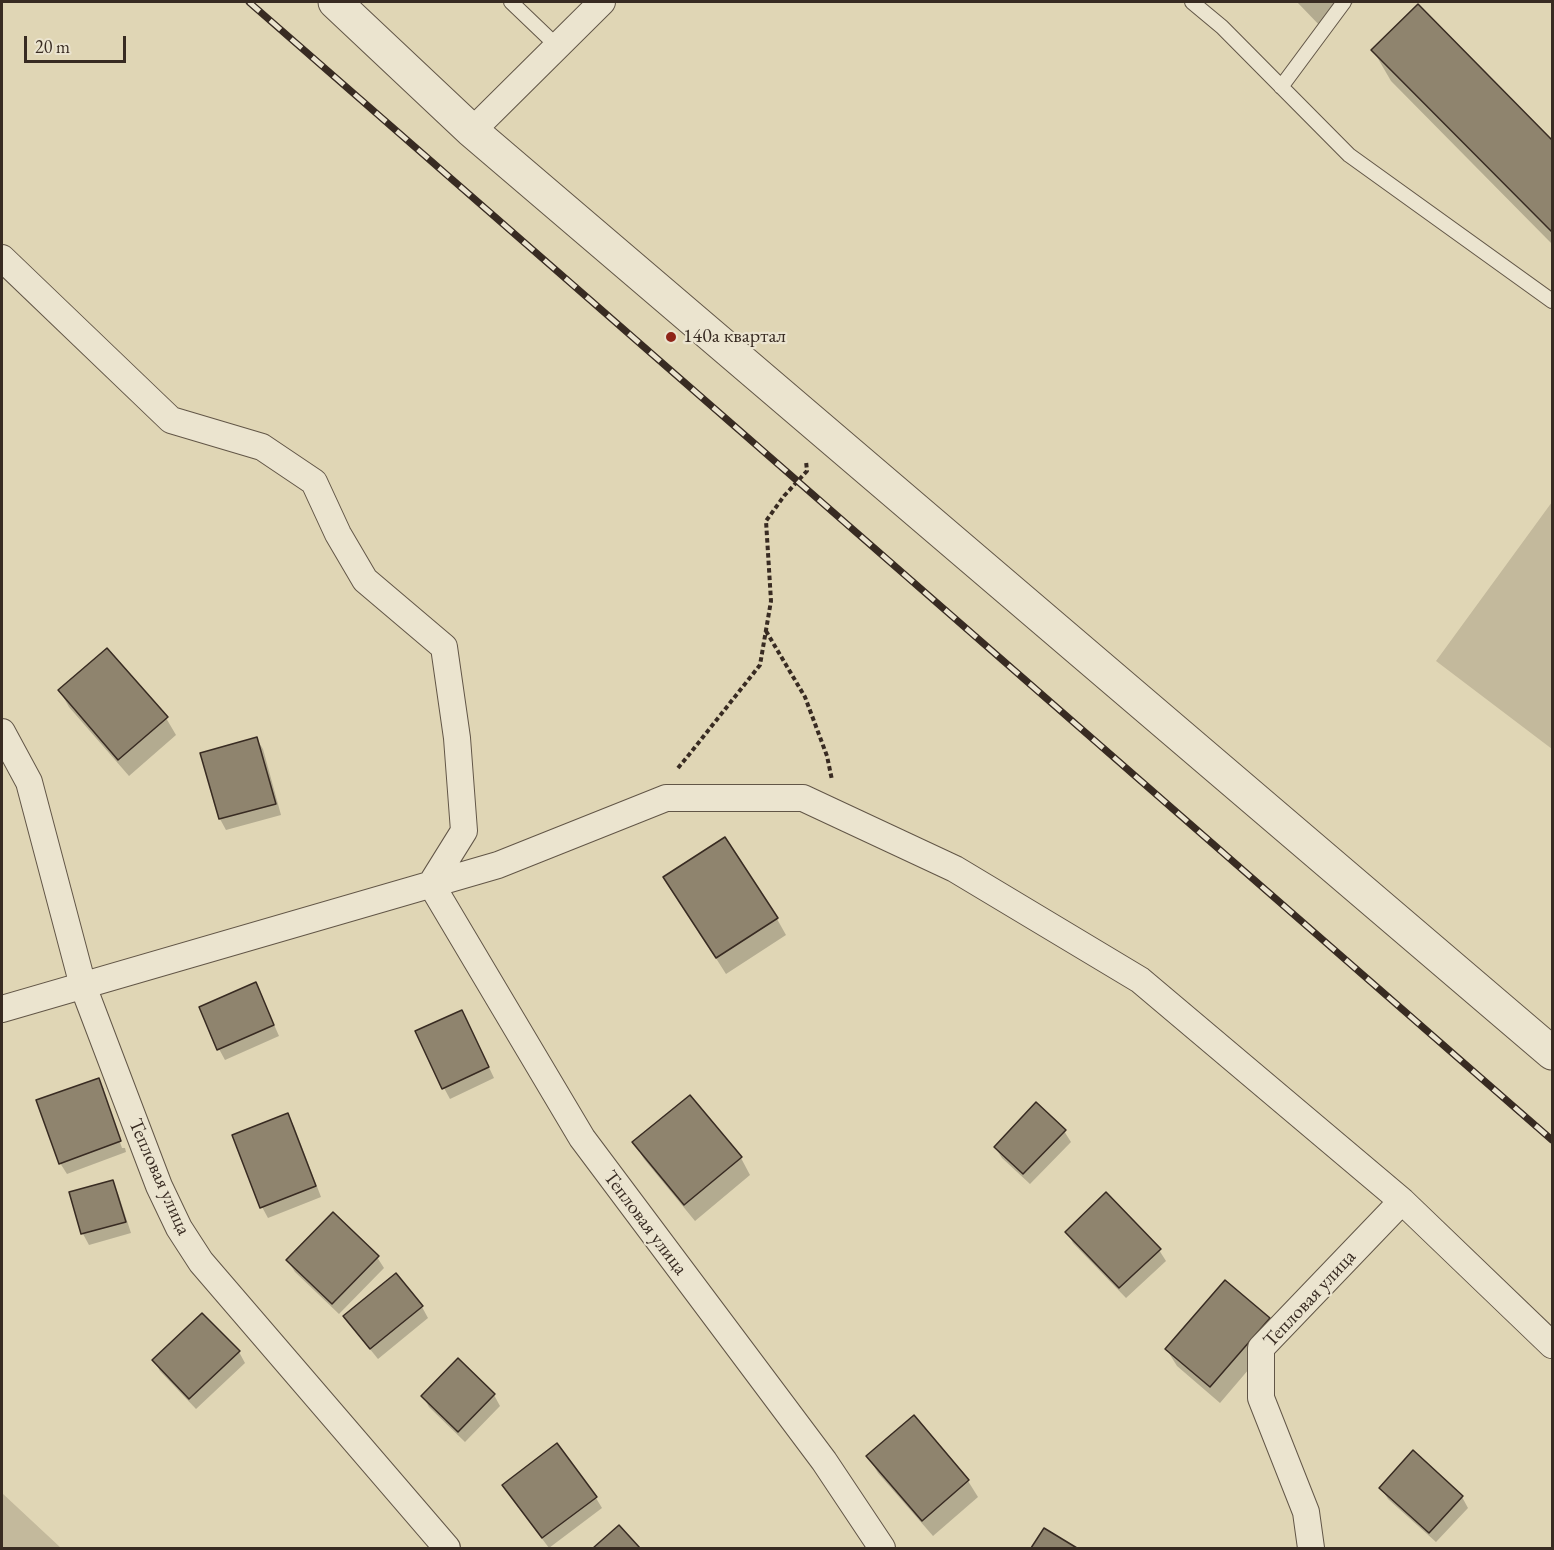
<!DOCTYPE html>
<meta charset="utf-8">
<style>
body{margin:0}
#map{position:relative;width:1554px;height:1550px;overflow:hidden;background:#e0d6b5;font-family:"EB Garamond",serif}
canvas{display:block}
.frame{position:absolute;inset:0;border:3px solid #382b22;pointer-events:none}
.scale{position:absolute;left:24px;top:36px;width:102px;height:27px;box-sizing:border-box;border:3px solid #382b22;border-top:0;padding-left:8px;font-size:18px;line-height:21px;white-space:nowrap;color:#382b22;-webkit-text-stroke:4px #ebe4cf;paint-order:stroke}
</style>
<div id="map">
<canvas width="1554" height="1550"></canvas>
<div class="frame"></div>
<div class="scale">20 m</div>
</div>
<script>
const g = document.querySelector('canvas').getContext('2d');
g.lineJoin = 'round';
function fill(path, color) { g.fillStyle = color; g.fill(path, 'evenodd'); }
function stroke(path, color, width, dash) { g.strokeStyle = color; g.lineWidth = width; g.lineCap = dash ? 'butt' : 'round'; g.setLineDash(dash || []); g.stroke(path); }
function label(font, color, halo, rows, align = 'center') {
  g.font = font + ' "EB Garamond",serif'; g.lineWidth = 4.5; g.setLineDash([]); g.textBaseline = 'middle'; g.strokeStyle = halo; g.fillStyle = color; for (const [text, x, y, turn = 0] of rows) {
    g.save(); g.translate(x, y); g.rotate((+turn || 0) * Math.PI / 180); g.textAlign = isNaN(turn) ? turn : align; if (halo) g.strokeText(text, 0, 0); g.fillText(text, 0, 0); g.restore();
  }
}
fill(new Path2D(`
 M1552,502v247l-116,-88z
 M2,1493l59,55h-59z`), '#c3b99c');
fill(new Path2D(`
 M1297,2h57l-30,28z
 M1418,6l134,136v102l-161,-163 -18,-31z
 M60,691l106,27 10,17 -47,41 -60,-69z
 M256,738l7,11 18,66 -55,15 -6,-11 -18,-65z
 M665,878l112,41 9,16 -60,39z
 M261,995l18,41 -54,24 -6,-11z
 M468,1023l26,55 -44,21 -6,-11z
 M98,1080l6,9h-3l21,59h3l1,4 -59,22 -7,-11z
 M690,1097l51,61 9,17 -55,46 -51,-62 -10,-17z
 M287,1115l7,11 27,71 -53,21 -6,-11z
 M1064,1131l7,11 -41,42 -28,-26 -7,-11z
 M112,1182l6,11 13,40 -42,12 -6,-11 -12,-41z
 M1067,1232l92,18 7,11 -40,37 -53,-55z
 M377,1257l7,11 -45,46 -44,-42 -7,-11z
 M422,1307l6,11 -50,41 -26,-32 -7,-11z
 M1269,1319l9,16 -58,68 -43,-37 -10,-16z
 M239,1352l6,11 -49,46 -36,-38 -6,-11z
 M458,1360l36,35 6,11 -35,36 -36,-35 -6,-11z
 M868,1456l100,25 10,16 -45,39 -55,-63z
 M504,1485l92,13 6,10 -53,40 -39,-52z
 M1381,1488l81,9 6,11 -32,34 -48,-43z
 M619,1527l19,21h-43z
 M1045,1530l29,18h-41z`), '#0003');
const building = new Path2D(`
 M1418,4l134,136v92l-181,-182z
 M107,648l61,69 -50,43 -60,-70z
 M257,737l19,67 -57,15 -19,-66z
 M725,837l53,81 -62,40 -53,-81z
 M256,982l18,43 -57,25 -18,-43z
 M462,1010l27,57 -47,22 -27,-58z
 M99,1078l22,63 -62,23 -23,-64z
 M690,1095l52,62 -58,48 -52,-63z
 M1036,1102l30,28 -43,44 -29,-27z
 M288,1113l28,73 -56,22 -28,-73z
 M113,1180l13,42 -45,12 -12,-42z
 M1106,1192l55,57 -42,39 -54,-56z
 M333,1212l46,44 -47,48 -46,-44z
 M396,1273l27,33 -53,43 -27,-33z
 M1225,1280l45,38 -60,69 -45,-38z
 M202,1313l38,38 -51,48 -37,-39z
 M458,1358l37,36 -37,38 -37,-36z
 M914,1415l55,65 -47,41 -56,-65z
 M557,1443l40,54 -55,41 -40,-53z
 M1413,1450l50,46 -34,37 -50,-45z
 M619,1525l21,23h-47z
 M1044,1528l33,20h-46z`);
fill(building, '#8f846e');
stroke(building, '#382b22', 1.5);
const service = new Path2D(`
 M511,2l46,44
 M1192,2l30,25 127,128 203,146
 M1281,87l63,-85`);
const minor = new Path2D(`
 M472,131l130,-129
 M2,258l169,162 91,27 52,35 24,52 27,46 79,67 13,91 7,93 -33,53 151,254 242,323 58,87
 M2,732l27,50 54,204 76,200 20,42 22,34 246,286
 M2,1009l496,-144 168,-67h137l152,71 185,111 262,221 150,144
 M1311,1548l-5,-36 -45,-114v-50l141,-147`);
const tertiary = new Path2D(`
 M335,2l137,129 1080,922`);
stroke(service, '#625647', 16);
stroke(minor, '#625647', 28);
stroke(tertiary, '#625647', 35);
stroke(new Path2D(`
 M766,631l39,66 22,59 5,24
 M678,768l14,-17 68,-86 11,-64 -5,-80 18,-25 23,-25 -1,-10`), '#382b22', 4, [4.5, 3]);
stroke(service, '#ebe4cf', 14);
stroke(minor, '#ebe4cf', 26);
stroke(tertiary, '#ebe4cf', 33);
const rail = new Path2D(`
 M249,2l1303,1138`);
stroke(rail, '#382b22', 7);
stroke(rail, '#ebe4cf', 4.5, [14]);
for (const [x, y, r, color] of [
 [671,337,6,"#8f2418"]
]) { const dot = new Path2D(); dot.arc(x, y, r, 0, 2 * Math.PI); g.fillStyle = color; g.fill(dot); stroke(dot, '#ebe4cf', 2); }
label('20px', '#382b22', '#ebe4cf', [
 ["140а квартал",683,337]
], 'left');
label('20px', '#382b22', '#ebe4cf', [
 ["Тепловая улица",159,1177,66],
 ["Тепловая улица",645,1223,53],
 ["Тепловая улица",1310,1299,-47]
]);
</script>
